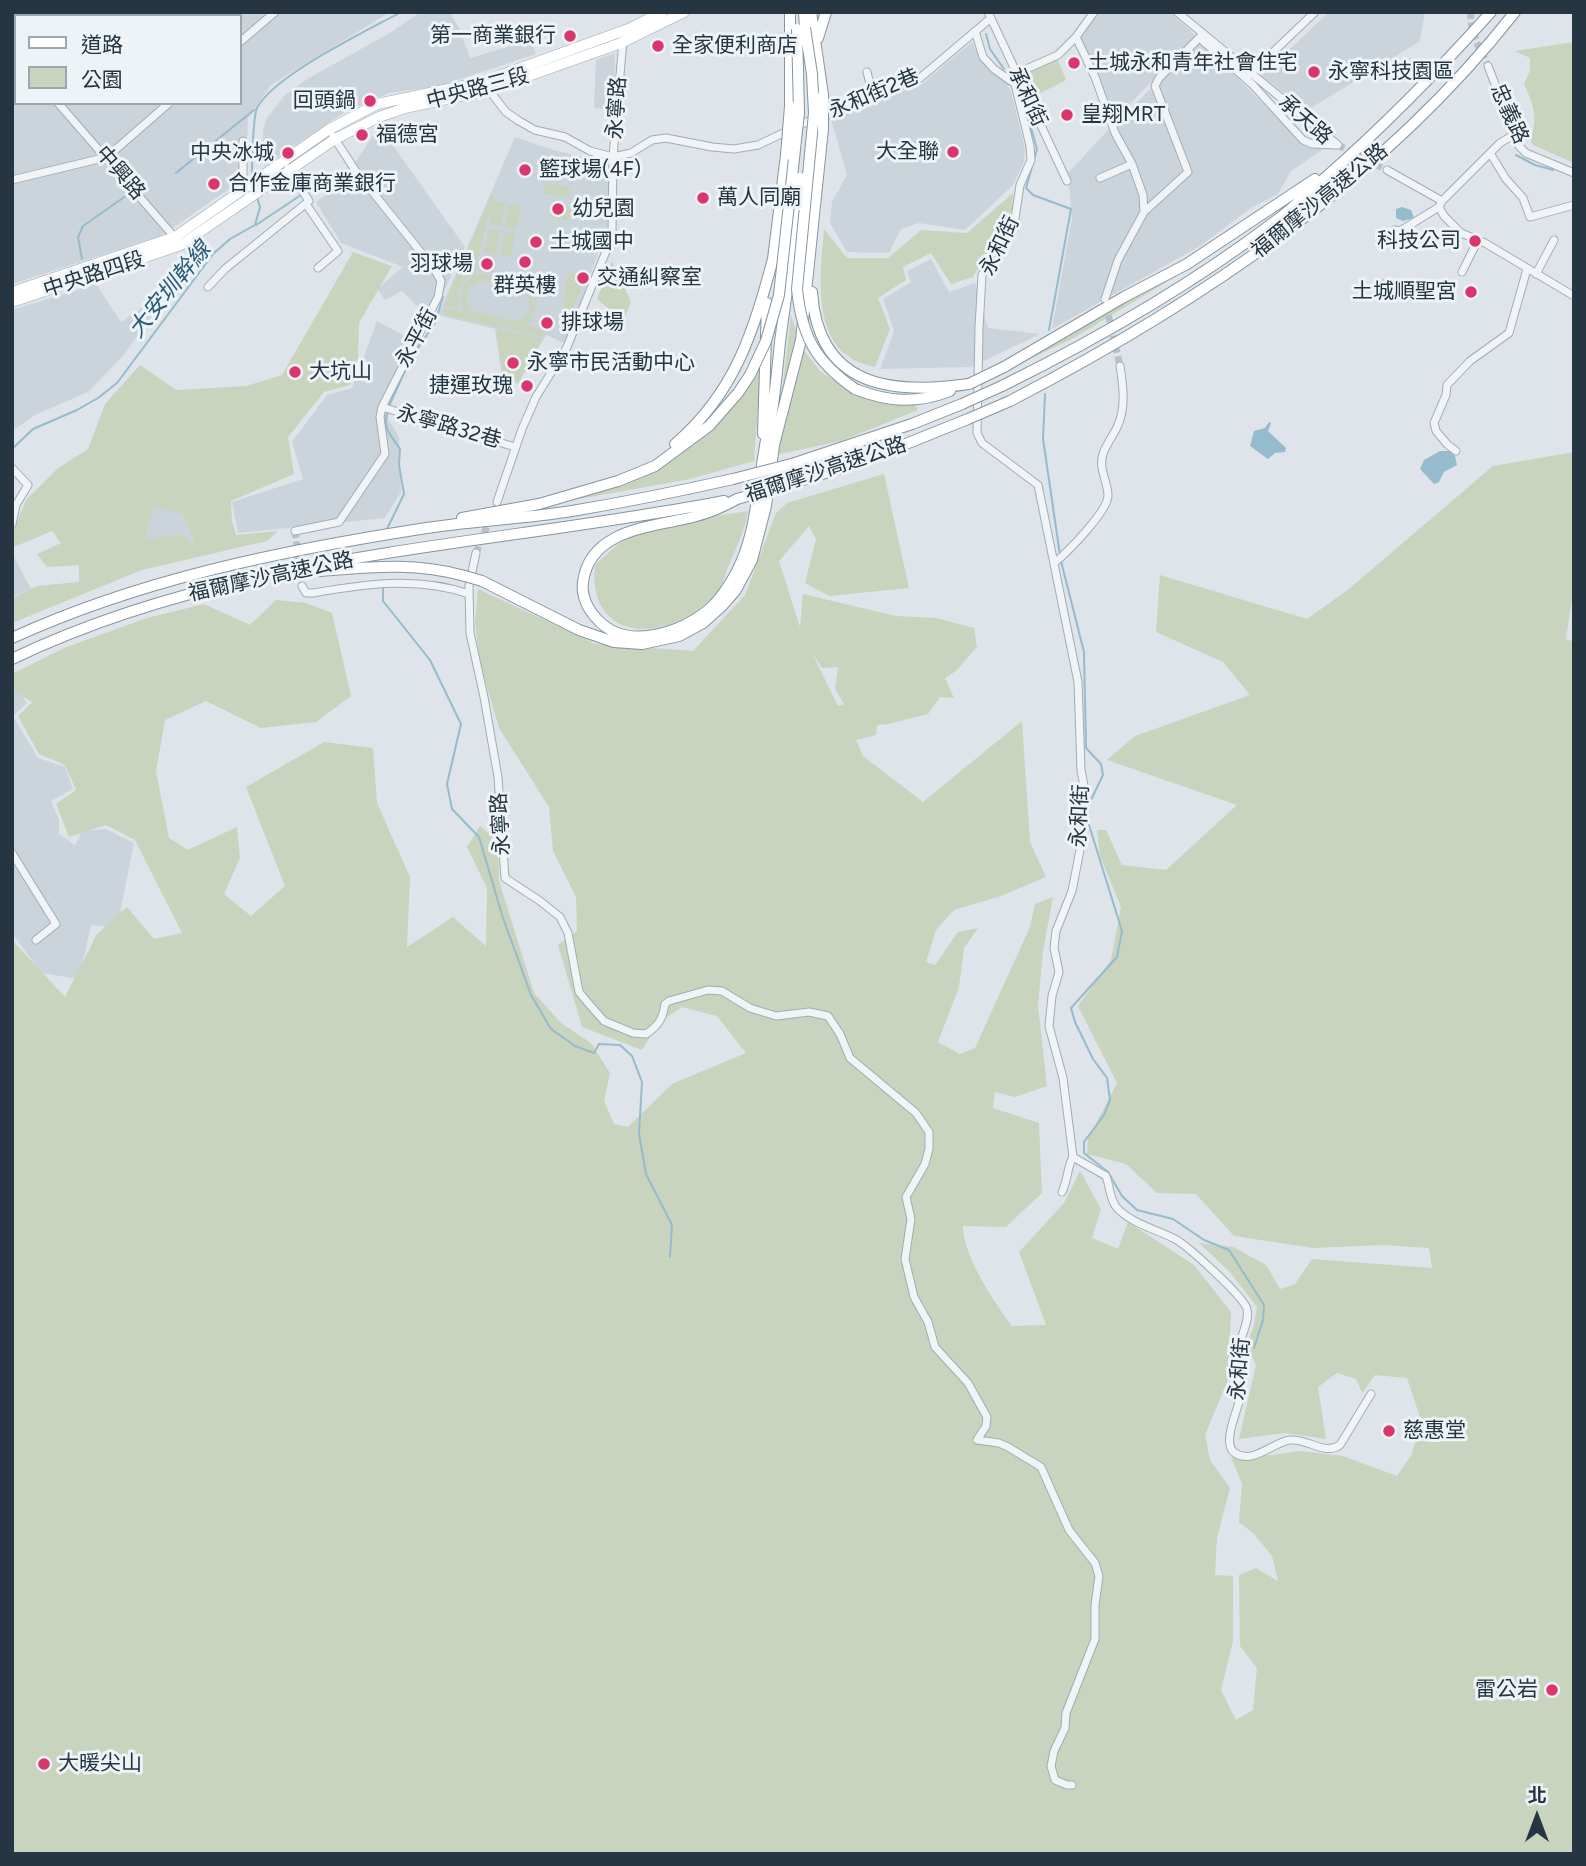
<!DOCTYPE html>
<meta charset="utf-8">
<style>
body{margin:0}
#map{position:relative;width:1586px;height:1866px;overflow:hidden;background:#dee4e9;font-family:Figtree,"Noto Sans TC",sans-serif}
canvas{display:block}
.frame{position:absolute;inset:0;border:14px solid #253541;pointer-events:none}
.legend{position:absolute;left:14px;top:14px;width:228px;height:91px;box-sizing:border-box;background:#edf3f6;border:2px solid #9da7ae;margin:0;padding:9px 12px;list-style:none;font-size:21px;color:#253541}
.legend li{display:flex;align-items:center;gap:14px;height:35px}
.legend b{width:35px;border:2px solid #9da7ae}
.north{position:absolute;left:1502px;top:1782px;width:70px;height:70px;-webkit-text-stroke:5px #edf3f6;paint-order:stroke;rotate:0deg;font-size:19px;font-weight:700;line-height:28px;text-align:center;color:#253541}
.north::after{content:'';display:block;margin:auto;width:24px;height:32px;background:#253541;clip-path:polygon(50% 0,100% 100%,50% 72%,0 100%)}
</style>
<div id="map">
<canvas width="1586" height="1866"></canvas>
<div class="frame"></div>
<ul class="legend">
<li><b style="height:9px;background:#fff"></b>道路</li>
<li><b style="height:19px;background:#c8d4be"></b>公園</li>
</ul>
<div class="north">北</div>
</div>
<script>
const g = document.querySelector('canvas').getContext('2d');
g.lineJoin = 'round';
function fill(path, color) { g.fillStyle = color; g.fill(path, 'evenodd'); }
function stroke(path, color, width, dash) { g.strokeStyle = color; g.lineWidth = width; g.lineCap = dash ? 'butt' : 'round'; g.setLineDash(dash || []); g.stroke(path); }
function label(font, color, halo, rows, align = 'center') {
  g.font = font + ' Figtree,"Noto Sans TC",sans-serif'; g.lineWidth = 6; g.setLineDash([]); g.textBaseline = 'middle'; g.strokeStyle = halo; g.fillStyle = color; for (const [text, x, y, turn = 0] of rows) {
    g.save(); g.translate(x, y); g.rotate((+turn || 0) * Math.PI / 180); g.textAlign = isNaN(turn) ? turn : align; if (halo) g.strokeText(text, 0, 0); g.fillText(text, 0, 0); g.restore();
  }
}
fill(new Path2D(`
 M12,12h378l-119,73 -23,33 -2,59 -85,59 -149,48zM16,16h224v87h-224z
 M421,12h29l10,18 10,28 61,-18 5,14 -96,32 -51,7 -44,19 -81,54 -1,-36 4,-12 18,-23 24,-17 79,-44z
 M1099,12h71l26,24 -83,85 -34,-84z
 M1329,12h96l-5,29 -114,70 -44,-35z
 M1200,41l96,95 32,10 -37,25 -13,23 -27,14 -51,38 -148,83 20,-110 -4,-46 40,-43z
 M972,42l9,18 26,24 5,11 13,53 -1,14 -11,23 -48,45 -46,-7 -18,6 -12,24 -42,-1 -17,-29 2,-21 15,-27 -16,-56 54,-27 37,-8z
 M615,53l-1,57 -20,-2 2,-48z
 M379,126l86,121 -32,68 -16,-9 -15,-15 -17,9 -8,-11 26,-22 -62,-24 -25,-41 44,-32 -5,-7z
 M515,137l38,13 56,13 1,56 -40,113 -6,11 -18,-8 -28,49 -16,-7 -7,-48 -57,-14z
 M931,259l18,33 26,-9 13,45 52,6 -69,33 -91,2 14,-38 -11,-32 28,-17 -4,-11z
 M96,284l25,38 23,-16 11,6 -33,45 -34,35 -53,23 -23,16v-121z
 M377,321l40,22 -32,70 14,24 2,55 -16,26 -147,15 -6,-31 71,-23 -11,-37 35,-47 25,-7z
 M154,506l28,8 15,34 -53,-9z
 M12,553l19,36 -19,8z
 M12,690l8,3 7,10 -14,13 25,42 27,9 8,22 -22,12 8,18v15l16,11 7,-14 24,-2 28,14 -17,85 -26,-3 -12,54 -38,-6 -29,-40z`), '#ccd4db');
fill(new Path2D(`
 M1574,42v121l-41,-18 -3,-6c9,-21 3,-35 -6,-55l6,-13v-13l-15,-7z
 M1057,58l9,22 -33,17 -11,-23z
 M545,183l25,4 -1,10 -25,-4z
 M492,193l2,1 -1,7 12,1 -3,24 -12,-2 2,-21 -18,71c-15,7 -19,20 -13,36l-17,-5z
 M1013,193l-1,17 -39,67 -22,7 -20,-31 -28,14 3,13 -28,18 12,31 -15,38c-66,-12 -55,-88 -51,-138l23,29h41l33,-28 46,3z
 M509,204l12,1 -4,24 -12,-2z
 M552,206l21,3 -2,12 -21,-3z
 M488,229l12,2 -4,23 -12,-2z
 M504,232l11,1 -4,24 -11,-3z
 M353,252l39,14 -33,57 -1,35 -8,27 -26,7 -36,45 6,37 -63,27 1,20 4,14 42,-4 -11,10 -125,29 -130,53v-25l25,-12 42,-4v-17l-32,2 -10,-13 24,-11 -9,-12 -38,16v-18l12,-29 31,-31 31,-20 17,-45 35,-39 36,25 70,-4 36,-11zM154,507l28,7 14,32 -15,-11 -36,3z
 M481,256l16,3 -3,13 -16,-3z
 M612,261l19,41 -8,19 -26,-22z
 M568,272l12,2 -2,8 5,2 -14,34h-8z
 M1183,272l-111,67 -81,38 127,-71z
 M483,274l40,9c16,11 17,28 4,42l18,5 -1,7 -101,-22 1,-7 20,4c-7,-17 -1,-36 19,-38zM483,281c20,4 59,5 43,36l-13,5 -43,-12 -4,-10 2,-11 9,-7z
 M791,315l7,22 -17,63z
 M497,329l46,9 -25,45 -16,-7z
 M803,349l17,22 30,20 64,12 4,7 -77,31 -66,14z
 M761,367l-7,94 -64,18 -111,20c27,-11 57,-16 82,-31 40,-24 73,-64 100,-101z
 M1574,452v133l-8,54 8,3v1212h-1562v-914l53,57 32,-63 30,-27 27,32 28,-6 -47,-93 -29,-15 -37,12 -13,-33 20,-14 -11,-25 -26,-11 -21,-38 14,-14 -20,-12v-16l52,-26 83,-30 57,-14 46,21 26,-25 30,3 26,10 19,83 -35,26 -55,6 -55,-27 -41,19 -9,51 13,67 19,12 49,-23 3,31 -16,36 27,22 34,-30 -39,-99 78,-45 49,6 4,55 33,74 -3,70 46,-30 33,29 1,-58 -20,-41 13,-21 18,15 1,40 35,112 27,30 30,20 19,30 -6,28 10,23 14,3 44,-43 74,-31 -29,-37 -35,-9 -22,15 -18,28 -60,-23 -24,-82 19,-14 -1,-34 -23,-46 -4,-44 -50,-79 -19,-65 -5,-40 3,-34 118,55 97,7 52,-56 31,-82 11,-10 97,-29 25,114 -80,8 -24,-13 11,-44 -7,-13 -30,35 21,66 3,-33 93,22 40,2 38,10 3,19 -21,24 -11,7 9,20 -14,-1 -12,17 -40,10 -11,1 -1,10 -20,5 7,16 60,46 99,-81 8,121 16,35 -45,19 -47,14 -18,20 -10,32 9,3 23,-33 20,-4 -14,20 -5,39 -21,55 22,12 15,-6 55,-121 5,-23 18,-7 -10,54 -5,55 9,80 -32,11 -20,-5 -2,16 46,15 3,70 -36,34 -43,-1c0,30 31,76 49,100l34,-1 -27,-73 45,-49 16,-32 21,38 -9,29 26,11 10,-27 66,43 37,47 -3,68 -23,55 5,25 20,28 -13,50 -2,37 18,1v65l-12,49 15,30 17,-10 4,-42 -17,-22 -1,-71 17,-7 22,13 -6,-25 -18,-22 -15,-12 3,-38 -11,-27 41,-2 28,-4 43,5 54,20 15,-22 9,-34 -14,-42 -32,-3 -13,18 -6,-14 -19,-6 -19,14 8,52 -41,-6 -46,6 17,-74 -10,-20 7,-16 4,-22 -28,-36 -30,-28 34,4 33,18 14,24 15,-5 17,-25 120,9 -3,-20 -46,-3 -70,3 -79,-12 -38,-42 -39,-1 -31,-29 -39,-10 1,-15 29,-56 -39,-77 33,-46 10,-53 -21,-51 -3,-26h9l16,35 44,5 71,-65 -130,-45 28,-24 115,-41 -27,-33 -67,-30 4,-57 147,44 42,-30 144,-123zM811,651l11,17 16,-1 -3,22 9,15 -6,2z
 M748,511c-3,20 -12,37 -20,56 -3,8 -5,18 -10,25 -4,6 -11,10 -16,14 -45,38 -115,32 -107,-41l23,-21 18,-9 79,-19z`), '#c8d4be');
fill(new Path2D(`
 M1402,207l9,3 3,8 -11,3 -7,-3v-9z
 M1385,278l18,12h19l5,5 -50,-6 3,-7z
 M1269,422l2,1 -3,8 18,17 -1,4 -10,1 -7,6 -18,-13 4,-15 11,-3z
 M1440,451h9l6,5 2,9 -13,7 -5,10 -5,2 -14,-15 4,-9z`), '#95bbcd');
stroke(new Path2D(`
 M986,34l4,15 14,20
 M1027,114l10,35 -11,39 7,7 38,14 -22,121
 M1516,155l19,10 18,5
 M176,173l78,-63
 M252,178c0,-12 1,-62 5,-70 17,-33 110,-77 144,-96
 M256,225l45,-30
 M82,259l-4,-22 5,-11 47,-33
 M1045,394l-2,45 17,116
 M389,406l21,-46 25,-37 8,-26
 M12,449l21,-20 44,-19 21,-12 19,-15 96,-129 17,-15 25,-14 5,-18 -3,-10
 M387,529l17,-35 -5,-29 1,-16c-8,-13 -19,-21 -12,-37
 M1061,561l23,91 2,96 15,16 2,11 -14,29v21l33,106 -5,26 -46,51 4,14 18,37 14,19 3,22 -6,15 -20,27v11l24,19 14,24 15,14 36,9 31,21 25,10 35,55 -1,15 -9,28
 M383,586v15l47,59 31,64 -14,60 5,25 27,28 23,78 29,80 20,34 24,17 19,7 5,-9 21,1 12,11 10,26 -3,52 7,40 26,51 -2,32`), '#95bbcd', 2);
stroke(new Path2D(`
 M1471,12c-2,18 9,38 17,54
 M1338,145l49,25
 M1106,305l14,61
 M295,531l7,55
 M476,553l21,-51`), '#b9c1c7', 7, [7, 3.5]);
const minor = new Path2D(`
 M988,12l79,169
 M1094,12l-18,25 19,40 20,56 17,31 11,31 1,17 -26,48 -13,39
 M1177,12l161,133
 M50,16l4,-4
 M975,31l8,26 11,12 21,15 15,62 1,14 -11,25 -5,34 -22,32 -11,24 -3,53 -2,105 5,10 56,42 40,197 3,88 4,21 -5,59 -8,41 -16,40 -2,17 5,24 -7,24 -3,30 14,52 10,79 33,19c4,11 4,26 13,34 16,15 37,19 56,29 13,7 69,58 72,70 3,12 -7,29 -9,41 -3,15 4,32 2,48 -2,12 -19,46 -5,55 18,12 38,-11 55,-13 18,-2 34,16 50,5l31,-51
 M1202,35l1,6 49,43 51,56 9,4 24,1
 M240,42l35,-30
 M1488,66l31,80 7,7 48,20
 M867,72l5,20
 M1015,74l43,-19 18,-18
 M1247,77l68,-65
 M489,90l17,22 13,9 16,9 30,7 25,14 23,6 18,-4 21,-13 14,-2 46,9 22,2 24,-4 55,-26 30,-9 29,-18 48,-14 71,-60
 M58,103l119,137
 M1490,153l16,26 17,19 7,19 44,-12
 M1387,170l55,31
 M1100,178l32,-14
 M12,180l95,-23 62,-54
 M243,191v-50
 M1442,201l-3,6 5,9 17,17 24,10 89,53
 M1442,201l58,-58 15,-9
 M306,204l32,47 -20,17
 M1144,212l44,-40 -33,-86 4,-8 43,-43
 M1395,230l5,1 39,-24
 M1462,272l16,-32
 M1536,274l18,-34
 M208,287l17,-18 84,-68 -21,-33
 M382,407l133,40
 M1456,451l-8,-6 -12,-14 -2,-8 12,-28 1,-10 23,-24 39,-28 18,-64
 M12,468l16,17 -12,20 -4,19
 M497,502l25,-73 14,-32 31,-50 42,-103 3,-11 1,-76 10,-117
 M295,531l44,-9 46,-68 -5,-37 2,-10 56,-110 3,-16 -6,-11 -80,-100 -22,-34
 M476,553l-7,33 1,47 14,64 14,80 7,101 35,23 20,16 8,16 11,59 10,12 15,17 29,12 13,1c12,-8 17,-15 19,-30l4,-3 39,-11 14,1 28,17 26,8 33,-4 19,4 12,18 10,24 66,55 13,19v17l-4,15 -19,33 5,22 -6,40 9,38 14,25 7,25 33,36 19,34 -1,9 -9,14 22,3 9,4 33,20 28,63 26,33 4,13 -4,29v34l-29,74 -1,15 -11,23 -3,15 4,14 12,5h5
 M1054,563c13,-10 53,-51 54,-67 0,-14 -10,-28 -5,-42 3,-10 11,-19 15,-29 8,-18 5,-40 2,-59
 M302,586l4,7h7c52,-9 105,-17 156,1
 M12,853l44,71 -20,16
 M1062,1192c6,-12 5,-25 11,-35`);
const major = new Path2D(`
 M12,292l163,-55 153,-107 49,-26 105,-22 149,-54 31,-16
 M12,302l169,-57 154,-106 44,-22 26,-9 84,-18 132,-47 63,-31`);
const highway = new Path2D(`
 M804,12l1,16
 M811,12l12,83
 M818,38l8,-26
 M790,106v-94
 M773,259l13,-104
 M812,292c6,95 79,103 157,92
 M1004,367l120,-70 63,-33 128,-85
 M1002,386c95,-47 188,-100 272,-164 19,-13 35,-30 52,-45 59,-52 113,-107 165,-165
 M855,389c33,13 61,15 95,2
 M1010,401c189,-98 372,-220 505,-389
 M763,434l4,-131
 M675,444c61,-52 79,-114 99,-189
 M795,463l117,-39 50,-20
 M799,481l62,-19 107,-43
 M737,499c-14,8 -28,14 -44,18 -41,10 -103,12 -110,65 -2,14 5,28 15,38 29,31 82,13 111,-11 11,-9 21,-25 28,-38 19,-37 20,-79 27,-119 2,-16 7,-31 9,-47 3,-21 5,-42 7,-63 6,-46 13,-91 18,-137
 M462,518l77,-14 79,-23 37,-15 54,-40
 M320,571c52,-4 94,-9 145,5
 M482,581l97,49 35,12 28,2 37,-8 24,-13 19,-17 14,-16 16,-30 14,-54 8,-61 27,-105 22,-211
 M12,638c129,-59 268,-87 408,-109 50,-8 102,-10 152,-18 54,-9 108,-20 161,-32
 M12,659c222,-107 475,-112 712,-158`);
stroke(minor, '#a3acb3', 9);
stroke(major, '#9cabb6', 11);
stroke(highway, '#8495a1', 12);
stroke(minor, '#f1f4f7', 7);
stroke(major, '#fff', 10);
stroke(highway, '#fff', 10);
const highwayBridge = new Path2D(`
 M805,28l7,46 2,39 -17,176c5,48 18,72 58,100
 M823,129v-34
 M786,155l4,-49
 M798,205l2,-27
 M969,384l35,-17
 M962,404l40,-18
 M968,419l42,-18
 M709,426l29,-33 12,-18 16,-34 13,-46 20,-182 -2,-84
 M733,479l62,-16
 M737,499l62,-18
 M465,576l17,5`);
stroke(highwayBridge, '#8495a1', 12, []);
stroke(highwayBridge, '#fff', 10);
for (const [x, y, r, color] of [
 [570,36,7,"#db356e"],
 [658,46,7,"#db356e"],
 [1074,63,7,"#db356e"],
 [1314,72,7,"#db356e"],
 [370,101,7,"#db356e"],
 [1067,115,7,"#db356e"],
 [362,135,7,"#db356e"],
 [953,152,7,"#db356e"],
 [288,153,7,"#db356e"],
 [525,170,7,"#db356e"],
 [214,184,7,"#db356e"],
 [703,198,7,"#db356e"],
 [558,209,7,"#db356e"],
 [1475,241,7,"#db356e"],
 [536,242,7,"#db356e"],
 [525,262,7,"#db356e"],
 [487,264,7,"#db356e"],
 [583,278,7,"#db356e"],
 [1471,292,7,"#db356e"],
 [547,323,7,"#db356e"],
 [513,363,7,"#db356e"],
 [295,372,7,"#db356e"],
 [527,386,7,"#db356e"],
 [1389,1431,7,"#db356e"],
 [1552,1690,7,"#db356e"],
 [44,1764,7,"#db356e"]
]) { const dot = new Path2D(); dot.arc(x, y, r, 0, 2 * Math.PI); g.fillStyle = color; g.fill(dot); stroke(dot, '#edf3f6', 2.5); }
label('21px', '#253541', '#edf3f6', [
 ["第一商業銀行",556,36,"right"],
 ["全家便利商店",672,46],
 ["土城永和青年社會住宅",1088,63],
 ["永寧科技園區",1328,72],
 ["回頭鍋",356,101,"right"],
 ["皇翔MRT",1081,115],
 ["福德宮",376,135],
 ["大全聯",939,152,"right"],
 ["中央冰城",274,153,"right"],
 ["籃球場(4F)",539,170],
 ["合作金庫商業銀行",228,184],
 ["萬人同廟",717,198],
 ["幼兒園",572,209],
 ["科技公司",1461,241,"right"],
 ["土城國中",550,242],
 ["羽球場",473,264,"right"],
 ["交通糾察室",597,278],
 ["群英樓",525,286,"center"],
 ["土城順聖宮",1457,292,"right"],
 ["排球場",561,323],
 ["永寧市民活動中心",527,363],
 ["大坑山",309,372],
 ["捷運玫瑰",513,386,"right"],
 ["慈惠堂",1403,1431],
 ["雷公岩",1538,1690,"right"],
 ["大暖尖山",58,1764]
], 'left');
label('21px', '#253541', '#edf3f6', [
 ["中央路三段",478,89,-15],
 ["永和街2巷",874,94,-23],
 ["承和街",1027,97,65],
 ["永寧路",617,108,-86],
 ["忠義路",1509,114,66],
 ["承天路",1305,120,41],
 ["中興路",120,173,49],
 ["福爾摩沙高速公路",1320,201,-39],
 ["永和街",1000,246,-64],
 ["中央路四段",94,275,-18],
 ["永平街",417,338,-62],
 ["永寧路32巷",449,427,16],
 ["福爾摩沙高速公路",826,470,-18],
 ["福爾摩沙高速公路",271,577,-12],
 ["永和街",1080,816,-87],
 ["永寧路",501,824,-93],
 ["永和街",1240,1369,-85]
]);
label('italic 23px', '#2c5d79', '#edf3f6', [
 ["大安圳幹線",170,290,-51]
]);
</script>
